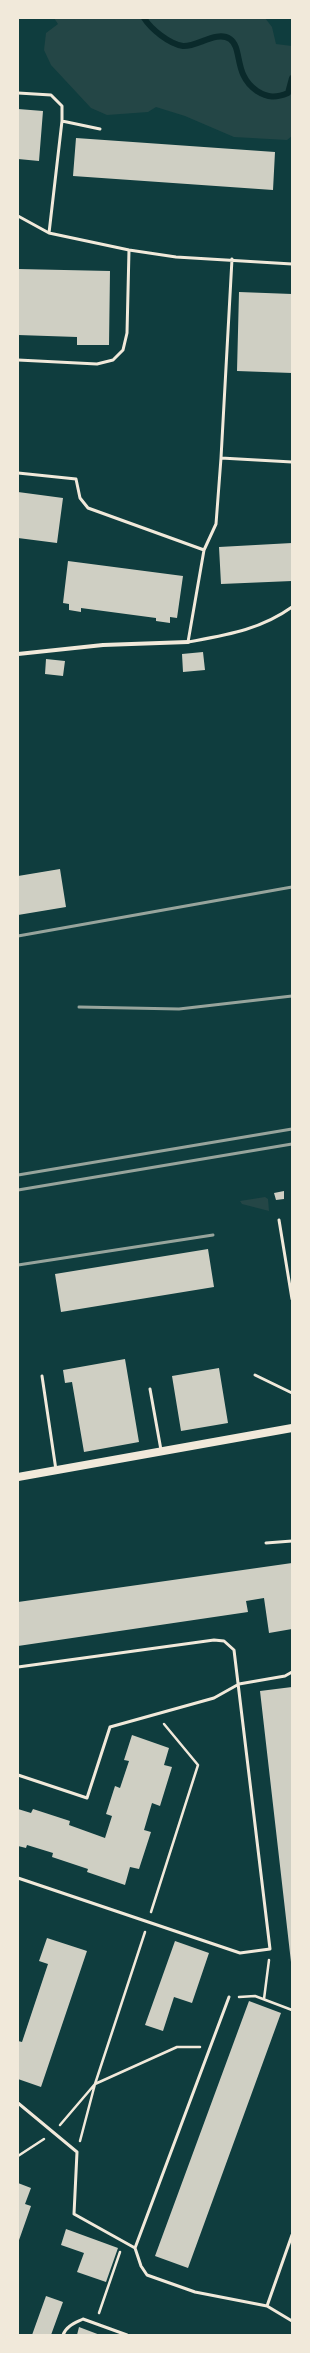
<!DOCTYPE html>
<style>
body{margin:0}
#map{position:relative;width:310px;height:2353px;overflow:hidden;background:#0f3d3e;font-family:"Noto Sans",sans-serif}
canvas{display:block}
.frame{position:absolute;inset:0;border:19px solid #f1e9da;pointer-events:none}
</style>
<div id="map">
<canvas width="310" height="2353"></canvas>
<div class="frame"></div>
</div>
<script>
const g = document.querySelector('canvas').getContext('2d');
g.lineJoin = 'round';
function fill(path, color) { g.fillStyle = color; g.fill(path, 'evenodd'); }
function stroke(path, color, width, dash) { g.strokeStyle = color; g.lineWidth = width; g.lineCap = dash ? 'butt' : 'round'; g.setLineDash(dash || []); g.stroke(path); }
fill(new Path2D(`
 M54,18h211l7,9 4,17 16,2v90l-5,4 -53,-3 -49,-21 -29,-9 -8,5 -41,3 -16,-7 -40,-43 -7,-15 2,-17 12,-9z
 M265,1197l3,2 1,12 -27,-7 -2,-3z`), '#244646');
stroke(new Path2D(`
 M144,18c7,11 25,26 39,28 14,1 34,-16 47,-7 13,9 3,36 27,52 11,7 19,7 31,2l4,-15`), '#0a2a2b', 6);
fill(new Path2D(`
 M18,109l25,2 -4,50 -21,-2z
 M76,138l199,14 -2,38 -200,-14z
 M18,269l92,2 -1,74h-32v-8l-59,-2z
 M239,292l53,2v79l-55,-2z
 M18,492l45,6 -6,45 -39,-5z
 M292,543v38l-71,3 -2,-37z
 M68,561l115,15 -6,42 -7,-1v6l-14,-2v-3l-75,-10v4l-12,-2v-6l-6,-1z
 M203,652l2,18 -22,2 -1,-18z
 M46,659l19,2 -2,15 -18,-2z
 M60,869l6,38 -48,8v-39z
 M284,1191v8l-8,1 -2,-7z
 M208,1249l6,38 -153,25 -6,-38z
 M125,1359l14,83 -55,10 -12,-70 -7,1 -2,-13z
 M219,1368l9,55 -47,8 -9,-55z
 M292,1563v66l-23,4 -5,-35 -18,3 2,11 -230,34v-44z
 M292,1687v275h-1l-31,-271z
 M132,1735l37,13 -5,17 8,2 -12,39 -8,-3 -8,27 7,2 -12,37 -9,-2 -5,18 -38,-13 1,-3 -36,-12 1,-4 -26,-8 -1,3 -8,-2v-37l13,4 2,-4 37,12 -1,4 36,13 7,-22 -6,-2 9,-28 5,2 9,-27 -5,-1z
 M47,1938l40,13 -46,136 -23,-8v-38l4,1 26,-78 -9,-3z
 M175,1941l34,12 -17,50 -18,-6 -11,34 -18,-6z
 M249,2001l32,12 -93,255 -33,-12z
 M18,2183l13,5 -6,16 6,2 -13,37z
 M66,2229l52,19 -12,34 -29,-10 7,-19 -23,-8z
 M46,2296l17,6 -12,33h-19z
 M79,2327l21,8h-23z`), '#cfcfc3');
stroke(new Path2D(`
 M151,1912l47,-147 -34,-41
 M239,1997l16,-1 37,14
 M264,1999l5,-39
 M60,2125l35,-41 82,-37h23
 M80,2141l15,-57 50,-152
 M18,2156l26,-17
 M99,2313l21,-61`), '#f1e9da', 2.5);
stroke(new Path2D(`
 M18,93l33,2 11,11v15l-13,112
 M62,121l38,8
 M18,216l31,17 80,17 47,7 116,7
 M18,360l79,4 16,-4 10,-10 4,-17 2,-83
 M221,458l11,-199
 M18,473l58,6 4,19 8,10 116,42 -16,92c38,-7 72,-12 104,-35
 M204,550l12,-26 5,-66 71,4
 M279,1220l13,79
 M255,1375l37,18
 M42,1376l14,94
 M150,1389l11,61
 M266,1543l26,-2
 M18,1667l196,-27 10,1 10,9 36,299 -30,4 -222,-75
 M18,1775l69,23 23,-71 104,-29 25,-14 46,-8 7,-4
 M229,1997l-94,251 6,18 6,9 48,17 72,14 25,15
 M18,2103l59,49 -3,62 61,34
 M267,2306l25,-71
 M63,2335c3,-9 12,-12 20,-16l44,16`), '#f1e9da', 3);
stroke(new Path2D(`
 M18,654l85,-9 85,-3`), '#f1e9da', 4);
stroke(new Path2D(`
 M18,1477l274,-49`), '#f1e9da', 8);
stroke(new Path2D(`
 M18,936l274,-49
 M79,1007l100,2 113,-13
 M18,1175l274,-46
 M18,1190l274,-46
 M18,1265l195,-30`), '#97a49c', 3);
</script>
